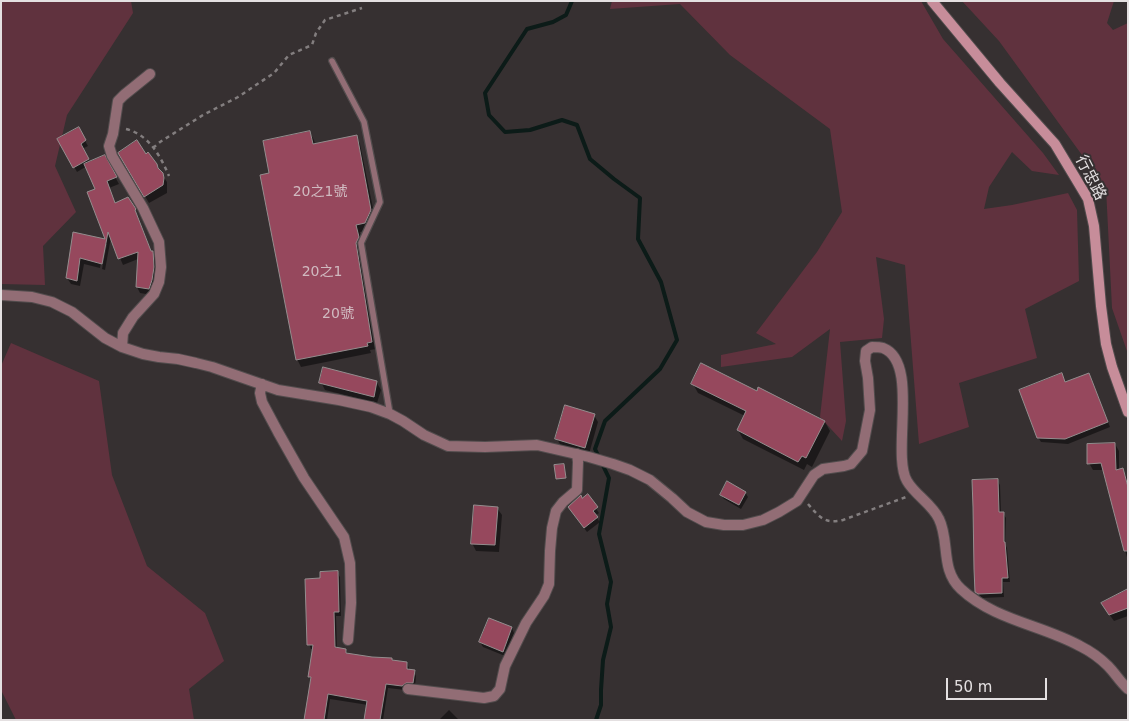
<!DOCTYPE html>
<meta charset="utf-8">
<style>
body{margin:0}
#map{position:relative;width:1129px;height:721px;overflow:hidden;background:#363031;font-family:"DejaVu Sans",sans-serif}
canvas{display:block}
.frame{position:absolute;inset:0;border:2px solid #e4e0e1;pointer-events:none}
.scale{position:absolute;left:946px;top:678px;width:101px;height:22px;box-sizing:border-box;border:2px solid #e4e0e1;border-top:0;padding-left:6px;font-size:15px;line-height:18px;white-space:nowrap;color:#e4e0e1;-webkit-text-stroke:4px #363031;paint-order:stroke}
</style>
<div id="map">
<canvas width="1129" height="721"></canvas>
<div class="frame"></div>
<div class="scale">50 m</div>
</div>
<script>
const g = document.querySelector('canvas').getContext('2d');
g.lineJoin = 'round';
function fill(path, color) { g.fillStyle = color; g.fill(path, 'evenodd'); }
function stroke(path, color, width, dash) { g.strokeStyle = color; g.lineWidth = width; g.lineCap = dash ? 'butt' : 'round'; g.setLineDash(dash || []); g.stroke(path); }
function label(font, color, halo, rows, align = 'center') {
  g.font = font + ' "DejaVu Sans","Noto Sans TC",sans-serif'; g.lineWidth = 4; g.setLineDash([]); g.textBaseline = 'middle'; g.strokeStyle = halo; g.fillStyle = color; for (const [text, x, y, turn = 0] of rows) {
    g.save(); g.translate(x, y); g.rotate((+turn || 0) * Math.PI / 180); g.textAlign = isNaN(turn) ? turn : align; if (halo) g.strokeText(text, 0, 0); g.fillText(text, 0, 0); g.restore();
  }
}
fill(new Path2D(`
 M1,1h130l2,12 -66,102 -12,51 21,46 -33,34 2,39 -44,-1z
 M612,1h309l22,38 100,114 16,22 -27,-4 -20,-19 -23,35 -5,22 28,-4 56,-12 9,17 2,71 -54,28 12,49 -78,25 10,44 -50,17 -14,-179 -29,-8 8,62 -2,19 -42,4 6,79 -4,20 -22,-24 10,-88 -38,28 -71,10v-12l55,-11 -20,-11 61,-81 25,-40 -12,-83 -100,-74 -50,-51 -70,5z
 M962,1h152l-7,22 6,7 15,-7v331l-16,-46 -6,-120 -107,-147z
 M11,343l88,38 13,94 35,91 58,47 19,48 -35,28 5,31h-178l-15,-30v-324z`), '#60323e');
fill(new Path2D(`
 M78,129l10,17 -6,3 8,14 14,-6 15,27 -10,4 6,16 13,-5 10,17 14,37 4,6 1,15 -5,21 -12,-2 -3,-6 1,-28 -15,6 -12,-28 -6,33 -3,-1 5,-25h-3l-4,24 -16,-4 -4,22 -9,-2 -4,-6 7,-45 33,8 -19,-48 9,-3 -10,-24 -10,6 -18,-33z
 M310,133l4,7 1,4 41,-8 4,8 15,74 -6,12 -9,2 2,13 -2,6 16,98 -6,1 1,3 -70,14 -4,-8 -27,-185z
 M120,154l26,1 10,10 11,17v11l-18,10z
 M1091,379l19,48 -42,17 -27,-2 -3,-5 27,-54z
 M321,382l56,1 4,7 -4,13 -52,-13z
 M693,384l64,8 68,30 5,9 -18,36 -5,-3 -3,6 -61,-31 -5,-9 7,-14 -47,-23z
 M594,415l4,7 -9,32 -28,-8 -4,-7z
 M1115,444l4,7v19h3l4,6 2,7v78l-24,-91h-11l-4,-7z
 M997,480l3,5 1,28h2l3,5 -1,26 2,4 3,34h-7l1,15 -22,1 -6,-7z
 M745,492l3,5 -7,12 -17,-10 -3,-4z
 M588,496l11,17 -4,3 5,6 -13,10 -18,-24z
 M497,508l5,7 -3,37 -23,-1 -4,-8z
 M337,572l3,5 1,39h-5l1,33 9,1 2,4 59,9 2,5v3l5,1 2,4 -1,11 -10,3 -17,-2 -5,32h-17l2,-15 -38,-6 -3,21h-22l7,-39 -3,-4 4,-28h-2l-2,-5 13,-65z
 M1128,590v26l-14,5 -8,-11z
 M490,619l22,9 2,5 -9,23 -22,-9 -3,-5z
 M449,710l10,10h-20z`), '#0007');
stroke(new Path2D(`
 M572,1l-6,14 -13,7 -26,7 -42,64 4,22 16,17 25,-2 32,-10 15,5 13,34 24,20 26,19 -2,41 23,43 16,58 -17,29 -55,52 -10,28 14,29 -10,56 12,48 -4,22 4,23 -8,33 -2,30v15l-5,15`), '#0c1b18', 4);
const building = new Path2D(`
 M79,127l7,13 -5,4 8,15 -16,9 -16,-29z
 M310,131l3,13 44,-9 14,75 -6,13 -9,2 3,12 -3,6 16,99 -5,1 1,3 -72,14 -36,-185 9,-2 -6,-32z
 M137,140l9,14 2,-2 9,12 1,4 5,5 1,5 -1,7 -19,12 -26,-44z
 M105,155l12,22 -10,4 8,22 13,-6 8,12 -1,1 16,41h2l1,16 -2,13 -3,9 -13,-2 2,-35 -20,7 -10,-27 -6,32 -22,-6 -3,23 -11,-3 7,-46 32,7 -18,-47 8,-3 -11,-25z
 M701,363l56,28 1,-4 67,34 -19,37 -4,-2 -4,6 -61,-32 9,-19 -55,-27z
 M323,367l54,14 -3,16 -55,-14z
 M1062,373l3,9 24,-9 19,49 -43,17 -28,-1 -18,-48z
 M565,405l30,9 -10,34 -30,-9z
 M1115,443l1,27 7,-2 5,19v64h-4l-23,-88 -14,1v-20z
 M564,464l2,14 -10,1 -2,-14z
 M998,479l1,33h5v30h1l3,36h-6v15l-24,1 -3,-2 -1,-23 -1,-62 -1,-27z
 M727,481l19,11 -7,13 -19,-10z
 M588,494l10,13 -5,4 5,6 -14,11 -16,-21 13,-12 1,3z
 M474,505l24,2 -3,38 -24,-1z
 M338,571l1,41h-5l1,35 11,2v4l26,4 20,1v2l15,2v7l8,1 -2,13h-7l-4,3 -16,-2 -6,36h-16l3,-19 -39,-7 -4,26h-20l7,-43h-3l5,-32h-6l-2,-66 15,-1v-6z
 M1128,589v19l-19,7 -8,-12z
 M489,618l23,9 -9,25 -24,-10z`);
fill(building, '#96485d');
stroke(building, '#948d8e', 1);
const lane = new Path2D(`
 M332,61l32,61 16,80 -19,41 29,171`);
const street = new Path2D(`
 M1,295l31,2 20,5 20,10 33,26 17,9 21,7 16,3 19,2 18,4 16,4 66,23 61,10 32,7 19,7 13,7 21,14 24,11 37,1 52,-2 52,12 24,7 17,6 20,10 22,18 15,14 19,10 18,3h19l20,-5 16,-8 18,-11 17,-26 9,-6 21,-3 7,-2 11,-13 8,-41 -2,-32 -3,-17 1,-10 6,-4c4,0 8,0 11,1 37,14 8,106 24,133 8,14 25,23 32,38 11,22 1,51 22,70 33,31 81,36 119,57 10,5 20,12 28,20 7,7 12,16 20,23
 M122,347l1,-14 10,-16 21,-23 5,-12 2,-15 -2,-25 -16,-34 -31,-52 -3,-10 4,-12 5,-33 6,-6 26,-21
 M262,384l-2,9 2,9 16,30 26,46 40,59 6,26 1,40 -3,37
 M408,689l76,9 10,-2 6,-7 5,-23 21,-43 18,-27 5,-12 1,-33 2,-23 4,-17 7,-9 14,-12 1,-28 -1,-8`);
const secondary = new Path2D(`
 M932,1l68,82 55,61 33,55 6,27 7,80 5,38 6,23 16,45`);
stroke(lane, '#524c4d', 8);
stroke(street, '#524c4d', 12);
stroke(secondary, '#524c4d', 12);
stroke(new Path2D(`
 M126,129c23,6 34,26 43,47
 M153,148l7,-6 43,-27 35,-18 36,-24 15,-18 23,-10 4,-12 9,-13 37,-12
 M808,504c12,14 17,20 35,16l63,-23`), '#837e7f', 2.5, [4, 4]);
stroke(lane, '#926d75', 5.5);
stroke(street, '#926d75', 10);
stroke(secondary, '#c78d9a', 10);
label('14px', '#d0bac0', null, [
 ["20之1號",320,192],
 ["20之1",322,272],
 ["20號",338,314]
]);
label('16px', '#e4e0e1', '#363031', [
 ["行忠路",1090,178,63]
]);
</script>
